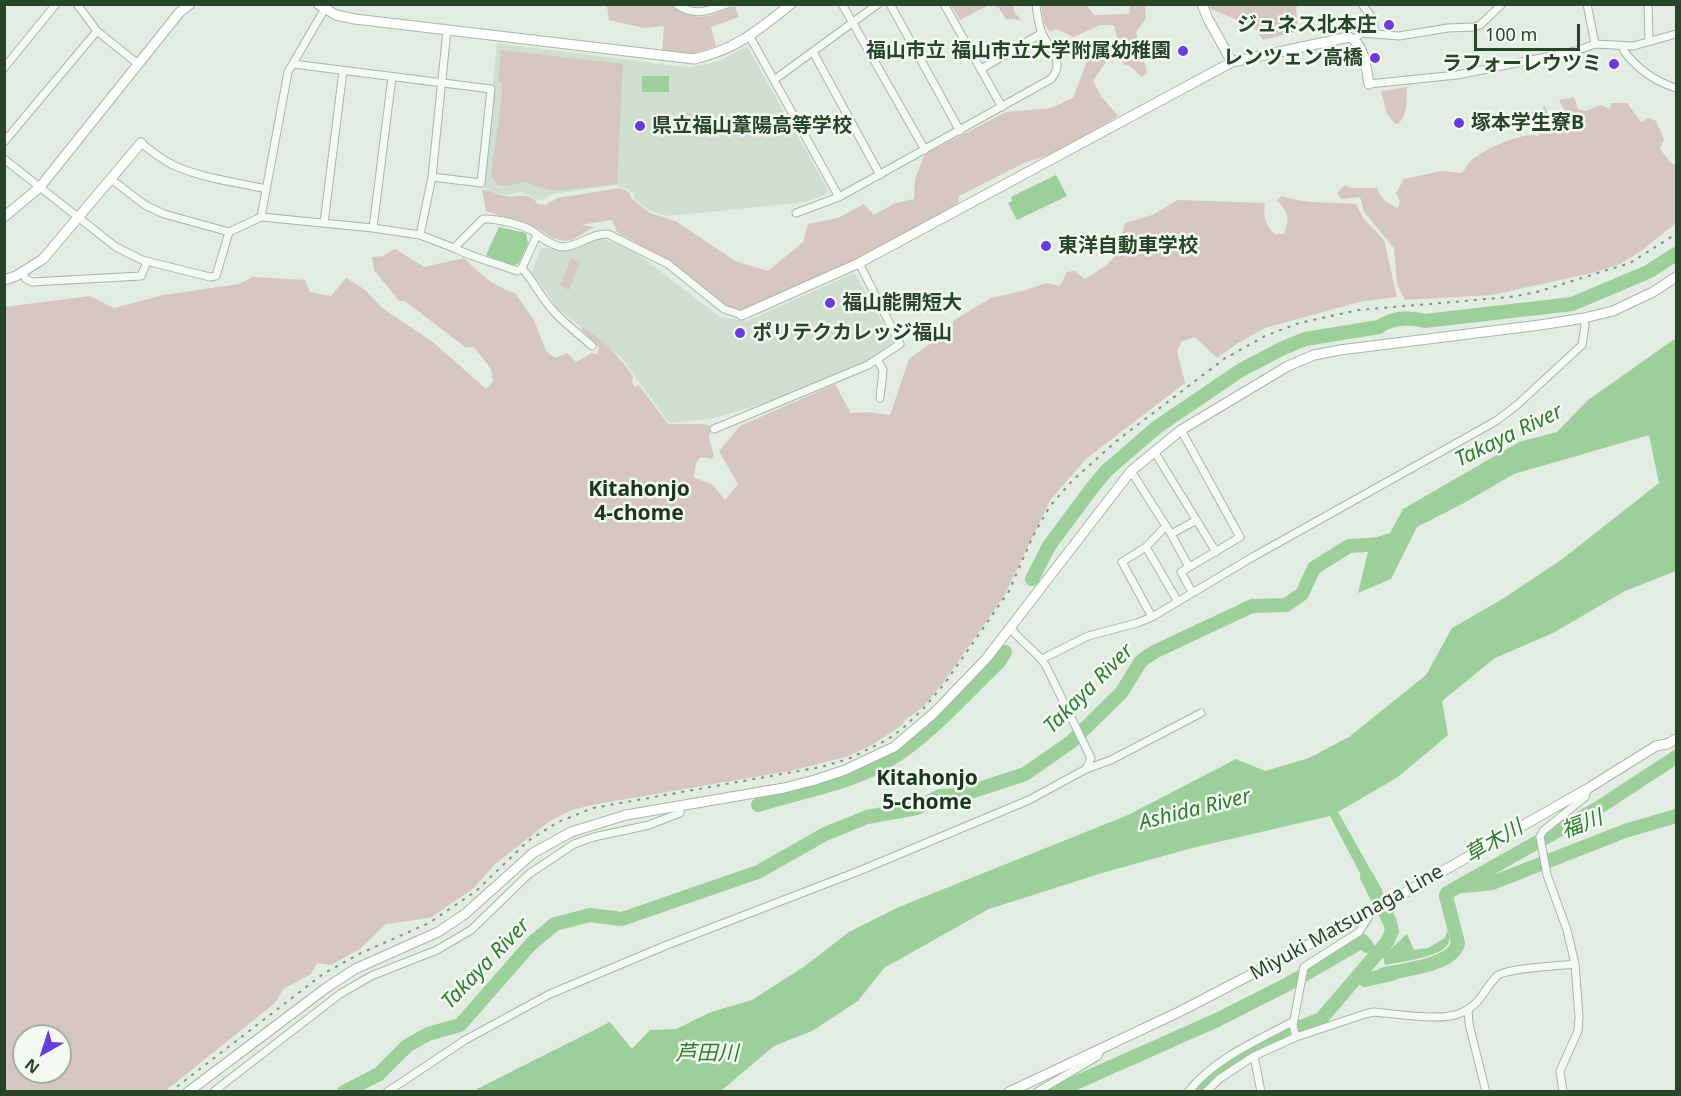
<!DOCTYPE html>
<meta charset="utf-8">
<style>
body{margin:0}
#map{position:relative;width:1681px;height:1096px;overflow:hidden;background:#e2ece2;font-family:"Noto Sans",sans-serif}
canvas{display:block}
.frame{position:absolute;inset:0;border:6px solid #28452a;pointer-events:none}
.north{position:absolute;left:12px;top:1024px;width:60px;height:60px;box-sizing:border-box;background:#f2f8f2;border:2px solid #a1b0a2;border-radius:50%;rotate:219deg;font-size:16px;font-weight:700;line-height:24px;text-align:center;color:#28452a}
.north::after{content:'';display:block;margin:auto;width:21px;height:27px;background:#693cdb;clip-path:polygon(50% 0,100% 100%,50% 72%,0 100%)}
.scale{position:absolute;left:1474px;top:24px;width:106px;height:27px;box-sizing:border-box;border:3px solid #28452a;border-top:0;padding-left:8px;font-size:18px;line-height:21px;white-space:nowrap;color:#28452a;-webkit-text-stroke:4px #f2f8f2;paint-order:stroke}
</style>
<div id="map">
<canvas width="1681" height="1096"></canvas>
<div class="frame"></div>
<div class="north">N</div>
<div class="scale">100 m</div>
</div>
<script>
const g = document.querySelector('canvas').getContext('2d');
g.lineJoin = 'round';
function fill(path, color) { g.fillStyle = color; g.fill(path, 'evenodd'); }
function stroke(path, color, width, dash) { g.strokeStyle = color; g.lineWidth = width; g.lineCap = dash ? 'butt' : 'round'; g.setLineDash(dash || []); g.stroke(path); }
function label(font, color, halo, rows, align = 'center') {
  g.font = font + ' "Noto Sans","Noto Sans JP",sans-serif'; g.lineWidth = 5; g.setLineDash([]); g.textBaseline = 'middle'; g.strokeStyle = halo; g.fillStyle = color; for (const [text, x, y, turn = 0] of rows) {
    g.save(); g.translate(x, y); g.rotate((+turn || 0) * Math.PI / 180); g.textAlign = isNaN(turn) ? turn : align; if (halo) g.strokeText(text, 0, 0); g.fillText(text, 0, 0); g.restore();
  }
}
fill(new Path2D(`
 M497,43l176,23 16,1 19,-3 13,-4 24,-13 3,1 80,142 -3,5 -19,7 -138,14 -20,-6 -14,-12v-5l-17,-8 -65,9 -7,5 -7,1 -17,-8 -15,3 -6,-1 -18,-7z
 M601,238l30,11 89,68 27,4 107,-48 40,69 -25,18 -28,14 -73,28 -54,16 -45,5 -47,-65 -64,-49 -26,-37 9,-24 33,1z`), '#cfded0');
fill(new Path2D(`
 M607,5h64l25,12 13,-1 26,-10 4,11 -28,10 5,19 -21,7 -33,-1 2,-26 -20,2 -35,-8z
 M951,5h38l-29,15z
 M991,5h22l2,8 6,7 -15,-1 -7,-11z
 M1041,5h45l8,10 35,-1 1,-9h17l-2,1 1,12 -10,14 11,41 -5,4 -12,-11 -7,-2 -9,-39h-14l-26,12 -18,-8 -6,3 -6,-9z
 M1210,5h88l-2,3 2,23 -35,9 -9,-13 -43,-18z
 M501,50l122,14 -6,120 -63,7 -31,-9 -14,4 -11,-1 -7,-9 11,-81v-12l-4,-1z
 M1104,54l2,8 -13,19 8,15 17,20 -58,36 -34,10 -67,34 -1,9 -99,56 -116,52 -18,-7 -56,-45 -52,-29 -5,-12 -31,5 13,2 -22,13 -8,1 -12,-3 -13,-9 -53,-18 -4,-21c9,-1 15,5 24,6 13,2 22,-5 32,8l7,1 13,-7 62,-10 9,4 2,6 19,15 27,9 58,39 33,10 35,-29 5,-18 30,-6 26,-14 10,11 21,-12 19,-4 1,-20 10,-25 81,-42 45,-4 22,-10 16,-42z
 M1407,87c-1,13 1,28 -9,37l-4,-1 -7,-9 -6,-23z
 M1574,97l4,12 7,2 16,-6 9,4 1,-6h16l14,19 8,-4 7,3 8,18 -4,10 10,13 6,4v57l-35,28 -21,13 -24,8 -104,23 -87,5 -8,-16 -3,-36 -30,-36 -4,-15 -19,2 -4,-6 8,-8 6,3h26c4,10 10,16 21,20l2,-7 -4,-8 8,-14 37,-8 21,2c4,-5 7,-12 12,-15 15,-10 47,-26 64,-22v-9l6,-22 6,12 15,-5 -6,-12z
 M1282,196c20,8 51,6 74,8l7,14 21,22 13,57 -38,5 -94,26 -27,15 -21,15 -22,-21 -14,5 -4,9 8,32 -98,75 -36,41 -47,97 -61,87 -21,25 -17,12 -3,5 -30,20 -26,12 -56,14 -193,33 -25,6 -22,11 -56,44 -20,23 -44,30 -44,6 -26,25 -29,16 -14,-2 -6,11 -28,15 -8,14 -111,89 -159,-1 -1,-784 86,-11 24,12 49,-13 76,-11 14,-7 52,3 5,12 21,4 15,-18 18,11 18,19 52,35 52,46 7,-7 -2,-13 -17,-22h-9l-60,-46h-6l-25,-31 -2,-13 11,-1 12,-7 29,18 40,-9c15,15 30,29 51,35l19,27 12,31 9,7 12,-5 9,9 16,-9 5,1 2,-6 -18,-19 1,-2c22,13 37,29 51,49l-1,7 4,4 2,-3 30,40h35l8,2 -2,12 5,18 -3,3 -10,-2 -5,6 -2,15 18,6 13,16 13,-16 -19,-33 21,-25 95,-42 16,29 16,-1 23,3 19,-56 43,-31 1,-7 38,-23 32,-7 23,-8 14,3 7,-14 7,-1 11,8c33,-20 31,-20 40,-56l27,-8 26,-15 87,3c-2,14 0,20 9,31h10c6,-18 5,-20 -7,-34zM24,1036h36v36h-36z
 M571,258l9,4 -11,28 -9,-4z`), '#d6c6c2');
fill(new Path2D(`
 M642,76h27v16h-27z
 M1056,175l11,21 -50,24 -9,-17 4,-2 -1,-4z
 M499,227l27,6 2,10 -9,20 -8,4 -25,-12z
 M1676,338v233l-51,20 -72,42 -58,25 -53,43 6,34 -50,42 -60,35 44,78 -10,6 -42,-80 -138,32 -90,25 -113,36 -105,59 -26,33 -46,30 -38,15 -53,45h-248l137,-69 22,27 18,-19 26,-1 35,-17 41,-12 53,-34 44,-34 50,-25 229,-92 108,-56 29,12 44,-13 40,-21 77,-62 26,-47 52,-30 57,-38 98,-77 -10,-48 -135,39 -50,29 -47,24 -26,52 -33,14 13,-54 19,-6 13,-24 116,-67 38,-10 31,-32z
 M1447,931c1,3 3,6 2,9 0,17 -51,22 -64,25l-2,-9 24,-22 7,16 14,-2 17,-10z`), '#9ccf99');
stroke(new Path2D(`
 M1032,579l17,-33 43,-58 14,-17 51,-44 84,-57 40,-21 24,-10 74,-12c14,-10 30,-10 46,-6l147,-17 76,-32 28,-18
 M758,805c38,-12 80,-19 115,-36 49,-24 87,-70 126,-107l6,-10
 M1465,886l27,-3 133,-52 51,-15
 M1384,974c19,-4 70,-9 74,-31l-12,-47 1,-3 151,-85 78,-51
 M1365,980l27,-6
 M344,1092l35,-18 28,-28 21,-12 32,-9 71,-81 24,-20 35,-9 32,4 136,-47 67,-38 42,-17 50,-9 23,-12 21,-1 64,-21 46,-32 50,-49 20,-32 13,-9 98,-46 34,-1 16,-11 12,-26 35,-22 34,-2 3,-2
 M1055,1092l162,-72 71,-36 75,-43 4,5
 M1196,1092l31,-28 43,-25 51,-20 66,-77 5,-11 -2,-9 -23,-45`), '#9ccf99', 14);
const street = new Path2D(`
 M77,4l20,27 41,33
 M676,4c17,13 33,7 51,0
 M842,4l83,146
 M890,4l70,127
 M944,4l58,103
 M1362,4l11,15 2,14
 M1587,4l8,40 38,2 43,-12
 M1648,4l1,36
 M750,37l89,160
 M1355,39l6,-6 38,3 49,-8 26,-1 6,-2 22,-21
 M1624,46v5c14,19 30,30 52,37
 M813,52l67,123
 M293,64l198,25 -10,94 -49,-6
 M4,68l52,-64
 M981,69l61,-36
 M774,80l104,-76
 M1369,84l88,-9 119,-24 19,-7
 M4,142l93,-111
 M141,143c10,8 20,16 32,22 28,13 62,17 93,24
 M4,159l112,88 26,13 68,17 6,-1 13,-44 32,-15 112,11 47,7 34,13 29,-29c12,-1 42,6 51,13 8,6 18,14 29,15 15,0 28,-14 45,-13l60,30 56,45 18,6
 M111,179l34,26 19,9 65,18
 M796,213l43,-16 212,-118c15,-18 -2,-29 -9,-46 -4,-9 -5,-19 -6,-29
 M261,217l27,-145 36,-62
 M324,223l19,-152
 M373,228l19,-151
 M420,235l12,-58 15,-147
 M537,235l-15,33c11,13 18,27 28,39 12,15 28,26 42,39
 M454,248c20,10 42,15 63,23l5,-3
 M22,273l4,6 6,3 109,-6 6,-14
 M877,359l6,11 -3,28
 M714,429l154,-64 32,-21 -41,-81
 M1181,430l59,107 -59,35 11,20
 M1154,451l62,101
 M1131,471l40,63 18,33
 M1165,527l-19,20 32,55
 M1171,534l24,-13
 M1146,547l-24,15 30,55
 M1011,628c10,15 26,23 35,38l45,92 -5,11
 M1042,659l46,-23 49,-13 15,-6 99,-59 245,-137 21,-16 65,-60 3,-19 -1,-8
 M1468,1009l1,15 17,68
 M1296,1037l-3,-12 11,-58 55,-35 12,-19
 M213,1092l127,-98 31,-18 66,-26 34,-20 58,-56 45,-30 20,-7 55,-12 31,-12v-8
 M387,1092l78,-52 85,-46 117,-49 192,-74 170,-71 57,-31 25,-9 90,-47
 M1037,1092l61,-36 3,-8
 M1188,1092c27,-34 69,-51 106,-71
 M1206,1092l13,-13 35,-23
 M1261,1092l-7,-36 42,-19 69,-23 9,-2c21,2 66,9 84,2 23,-8 24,-23 39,-38 9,-8 63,-10 78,-12
 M1563,1092l-3,-21 18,-40 1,-14 -4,-53 -8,-34 -20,-55 -7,-38 3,-6 42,-34 2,-8`);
const secondary = new Path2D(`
 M318,4l18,11 19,4 339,40c43,-10 63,-28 97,-55
 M1202,4l6,15 24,43
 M4,217l36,-30 139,-174 11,-9
 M4,280l12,-4 27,-17 98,-116
 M742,315l117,-52 373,-201 117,-25c16,7 17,31 20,47
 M188,1092l138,-104 29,-19 83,-37 27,-18 68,-61 38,-21 55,-17 158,-27 31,-8 30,-10 49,-23 40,-34 52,-54 145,-188 50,-41 107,-64 26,-11 26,-5 200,-25 44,-7 29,-7 40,-19 23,-15
 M1009,1092l172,-81 190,-99 216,-123 69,-43 11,-2 9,-5`);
stroke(street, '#a6b7a7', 9);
stroke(secondary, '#a6b7a7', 11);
stroke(street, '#f5f9f5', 7);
stroke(secondary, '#fff', 9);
stroke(new Path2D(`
 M170,1092l153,-118 36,-20 70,-31 47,-32 52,-50 30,-19 35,-14 228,-41 27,-8 39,-19 16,-12 20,-19 22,-26 64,-92 24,-55 17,-30 22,-25 47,-42 105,-80 41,-23 34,-13 60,-13 151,-13 27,-5 93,-29 46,-29`), '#79977b', 2, [3, 6]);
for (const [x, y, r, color] of [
 [1389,25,6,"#693cdb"],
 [1183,51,6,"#693cdb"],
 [1375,58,6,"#693cdb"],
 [1614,64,6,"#693cdb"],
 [1459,123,6,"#693cdb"],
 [640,126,6,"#693cdb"],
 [1046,246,6,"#693cdb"],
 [830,303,6,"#693cdb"],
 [740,333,6,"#693cdb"]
]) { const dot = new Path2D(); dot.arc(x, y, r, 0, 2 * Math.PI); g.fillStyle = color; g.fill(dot); stroke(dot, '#f2f8f2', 2); }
label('bold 20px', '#28452a', '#f2f8f2', [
 ["ジュネス北本庄",1377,25,"right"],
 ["福山市立 福山市立大学附属幼稚園",1171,51,"right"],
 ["レンツェン高橋",1363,58,"right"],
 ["ラフォーレウツミ",1602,64,"right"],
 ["塚本学生寮B",1471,123],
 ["県立福山葦陽高等学校",652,126],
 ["東洋自動車学校",1058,246],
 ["福山能開短大",842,303],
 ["ポリテクカレッジ福山",752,333]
], 'left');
label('20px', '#28452a', '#f2f8f2', [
 ["Miyuki Matsunaga Line",1347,923,-29]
]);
label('italic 21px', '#2f7e2e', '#f2f8f2', [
 ["Takaya River",1509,436,-26],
 ["Takaya River",1089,689,-45],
 ["Ashida River",1195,810,-14],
 ["福川",1582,825,-21],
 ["草木川",1494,842,-30],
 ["Takaya River",486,964,-46],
 ["芦田川",707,1054]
]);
label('bold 21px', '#1a361d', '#f2f8f2', [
 ["Kitahonjo",639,490],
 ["4-chome",639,514],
 ["Kitahonjo",927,779],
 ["5-chome",927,803]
]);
</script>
